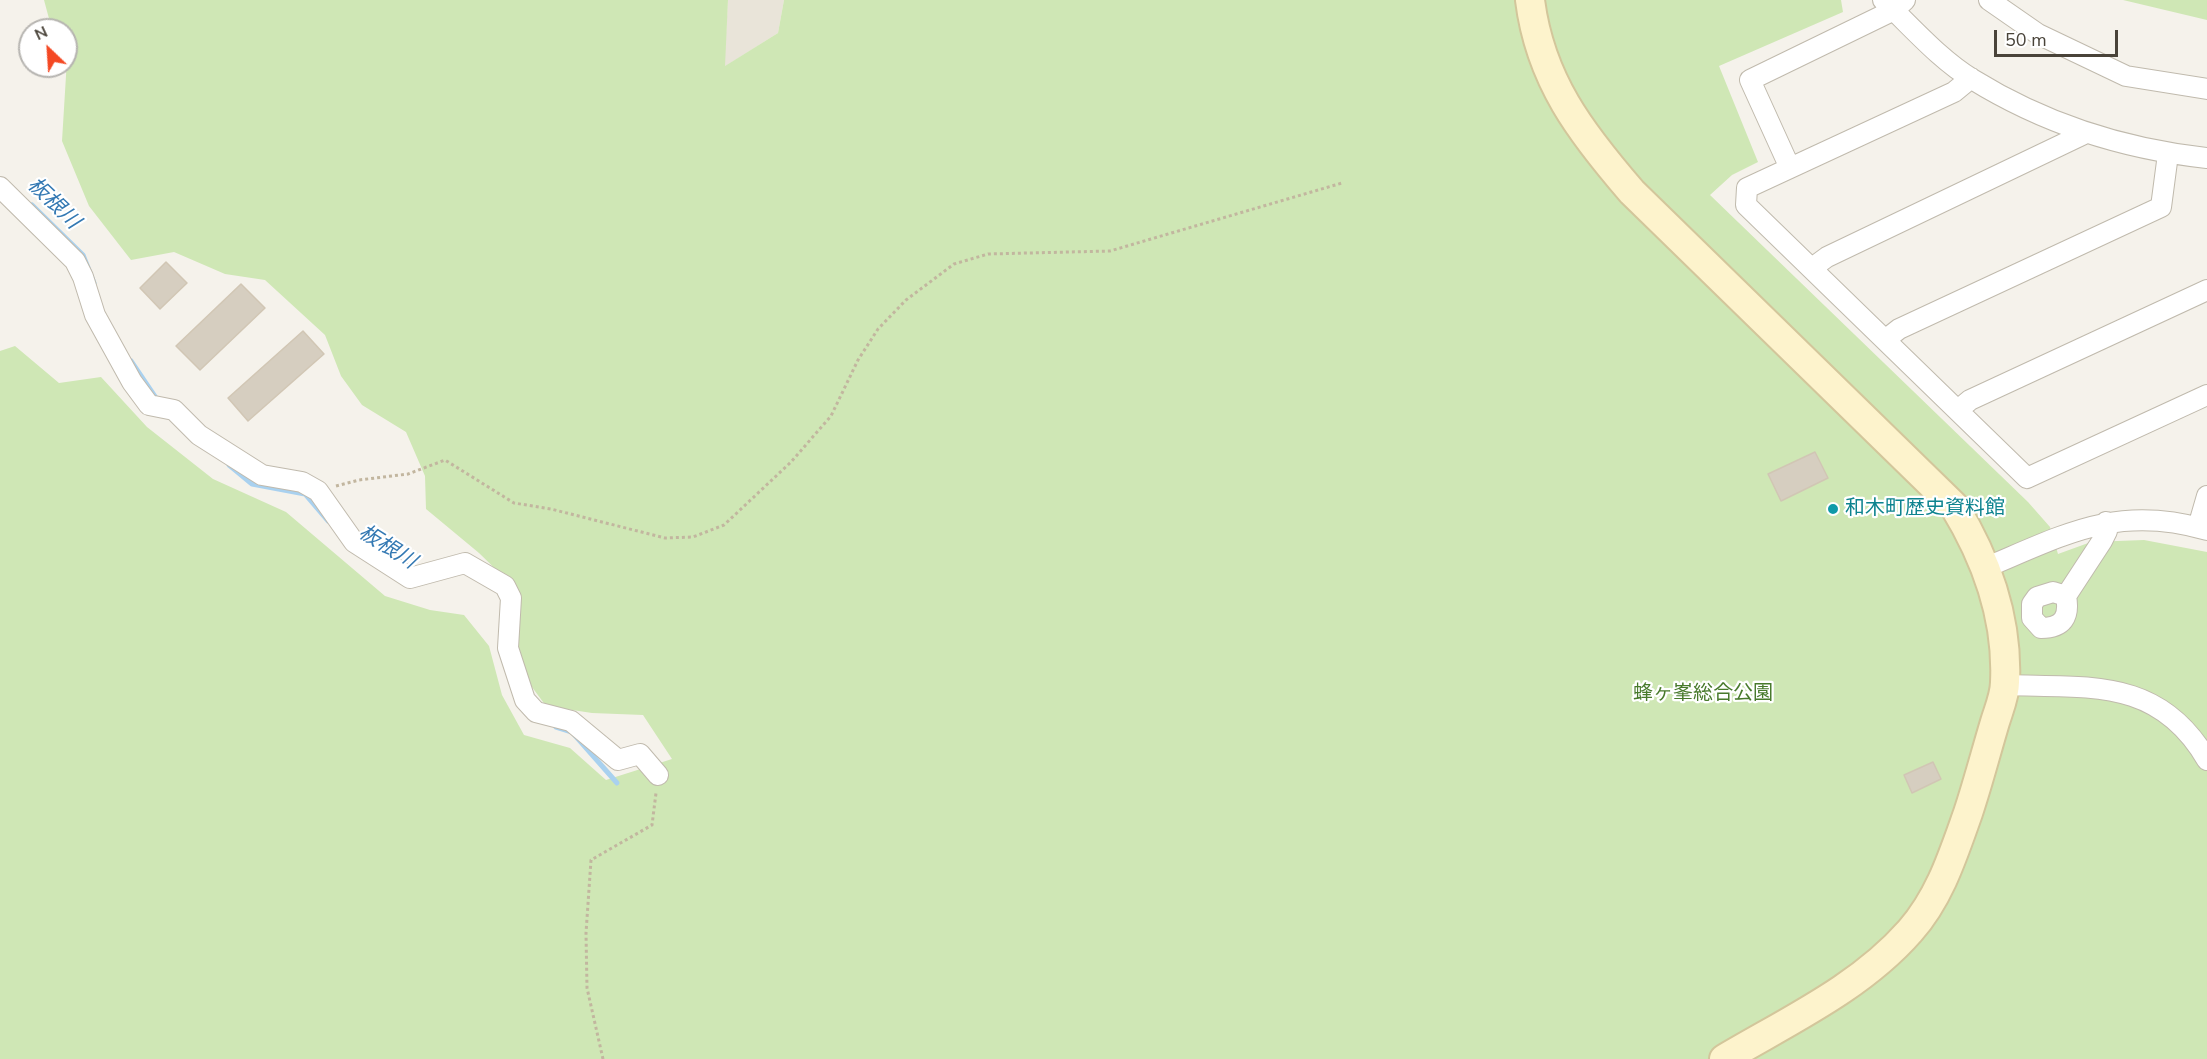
<!DOCTYPE html>
<meta charset="utf-8">
<style>
body{margin:0}
#map{position:relative;width:2207px;height:1059px;overflow:hidden;background:#f5f2eb;font-family:"Nunito Sans",sans-serif}
canvas{display:block}
.north{position:absolute;left:18px;top:18px;width:60px;height:60px;box-sizing:border-box;background:#fff;border:2px solid #b6b4b0;border-radius:50%;rotate:335deg;font-size:16px;font-weight:700;line-height:24px;text-align:center;color:#494339}
.north::after{content:'';display:block;margin:auto;width:21px;height:27px;background:#f44823;clip-path:polygon(50% 0,100% 100%,50% 72%,0 100%)}
.scale{position:absolute;left:1994px;top:30px;width:124px;height:27px;box-sizing:border-box;border:3px solid #494339;border-top:0;padding-left:8px;font-size:18px;line-height:21px;white-space:nowrap;color:#494339;-webkit-text-stroke:4px #fff;paint-order:stroke}
</style>
<div id="map">
<canvas width="2207" height="1059"></canvas>
<div class="north">N</div>
<div class="scale">50 m</div>
</div>
<script>
const g = document.querySelector('canvas').getContext('2d');
g.lineJoin = 'round';
function fill(path, color) { g.fillStyle = color; g.fill(path, 'evenodd'); }
function stroke(path, color, width, dash) { g.strokeStyle = color; g.lineWidth = width; g.lineCap = dash ? 'butt' : 'round'; g.setLineDash(dash || []); g.stroke(path); }
function label(font, color, halo, rows, align = 'center') {
  g.font = font + ' "Nunito Sans","Noto Sans JP",sans-serif'; g.lineWidth = 4.5; g.setLineDash([]); g.textBaseline = 'middle'; g.strokeStyle = halo; g.fillStyle = color; for (const [text, x, y, turn = 0] of rows) {
    g.save(); g.translate(x, y); g.rotate((+turn || 0) * Math.PI / 180); g.textAlign = isNaN(turn) ? turn : align; if (halo) g.strokeText(text, 0, 0); g.fillText(text, 0, 0); g.restore();
  }
}
fill(new Path2D(`
 M728,0h56l-6,33 -54,34z`), '#e9e4d9');
fill(new Path2D(`
 M44,0h684l-3,66 53,-33 6,-33h1057l2,12 -124,54 39,96 -26,13 -22,20 318,307 22,25 8,27 33,-12 53,-2 63,12v507h-2207v-708l15,-5 44,37 42,-6 46,50 66,52 73,33 99,84 45,14 34,5 25,31 13,49 22,40 46,13 36,32 66,-21 -29,-44 -51,-2 -46,-7 -20,-27 -12,-27 5,-60 -40,-39 -53,-44 -1,-33 -19,-44 -44,-27 -21,-29 -16,-41 -60,-55 -40,-6 -51,-22 -43,8 -42,-54 -27,-65 6,-98 -2,-13h-11l-4,-4z
 M2123,0h84v20z`), '#cfe7b5');
stroke(new Path2D(`
 M32,205l51,50 11,28
 M131,361l27,40
 M229,465l23,19 53,10 23,27
 M556,727l16,5 45,51`), '#a9d1ef', 5);
const building = new Path2D(`
 M166,262l21,21 -27,26 -20,-21z
 M241,284l24,24 -65,62 -24,-24z
 M303,331l21,23 -76,67 -20,-23z
 M1815,452l13,26 -47,23 -13,-27z
 M1933,762l8,17 -29,14 -8,-18z`);
fill(building, '#d6cec0');
stroke(building, '#d1c6b4', 1.5);
const street = new Path2D(`
 M1883,0c28,26 56,59 89,79 71,44 152,70 235,79
 M1989,0l49,34 88,42 81,13
 M1971,78l-17,14 -207,96 -1,17 281,273 180,-83
 M1790,168l-40,-88 144,-70 11,-10
 M0,187l75,74 8,16 12,38 37,67 17,23 25,5 25,25 63,40 40,7 16,9 36,51 56,36 55,-15 40,23 6,12 -3,50 17,52 11,12 35,9 47,39 22,-6 18,21
 M1812,268l15,-11 257,-123
 M1885,340l14,-11 262,-122 7,-53
 M1958,410l12,-10 237,-110
 M2198,527l9,-31
 M1987,567c79,-33 131,-63 220,-37
 M2053,592l13,4c4,21 -3,32 -25,32l-9,-10v-14l5,-7z
 M2066,596l36,-55 5,-10 -1,-9
 M2005,685c84,3 154,-8 202,75`);
const secondary = new Path2D(`
 M1530,0c10,80 51,133 102,192l322,314c33,54 54,112 51,176 0,13 -6,27 -10,40 -9,30 -17,61 -27,91 -15,42 -28,84 -58,118 -50,57 -122,90 -186,128`);
stroke(street, '#c0baad', 22);
stroke(secondary, '#d3c69b', 32);
stroke(new Path2D(`
 M336,486l23,-6 49,-6 37,-14 69,43 37,6 114,29 28,-1 31,-12 67,-63 40,-46 27,-56 20,-31 28,-29 48,-36 34,-10 122,-3 232,-68
 M603,1059l-16,-71 -1,-55 5,-73 61,-35 4,-32`), '#c2b69f', 3, [3, 3]);
stroke(street, '#fff', 20);
stroke(secondary, '#fdf3cc', 28);
for (const [x, y, r, color] of [
 [1833,509,6,"#0f9aa8"]
]) { const dot = new Path2D(); dot.arc(x, y, r, 0, 2 * Math.PI); g.fillStyle = color; g.fill(dot); stroke(dot, '#fff', 2); }
label('20px', '#0d838f', '#fff', [
 ["和木町歴史資料館",1845,509]
], 'left');
label('20px', '#487a2c', '#fff', [
 ["蜂ヶ峯総合公園",1703,694]
]);
label('italic 21px', '#3479b3', '#fff', [
 ["板根川",53,204,44],
 ["板根川",387,548,32]
]);
</script>
